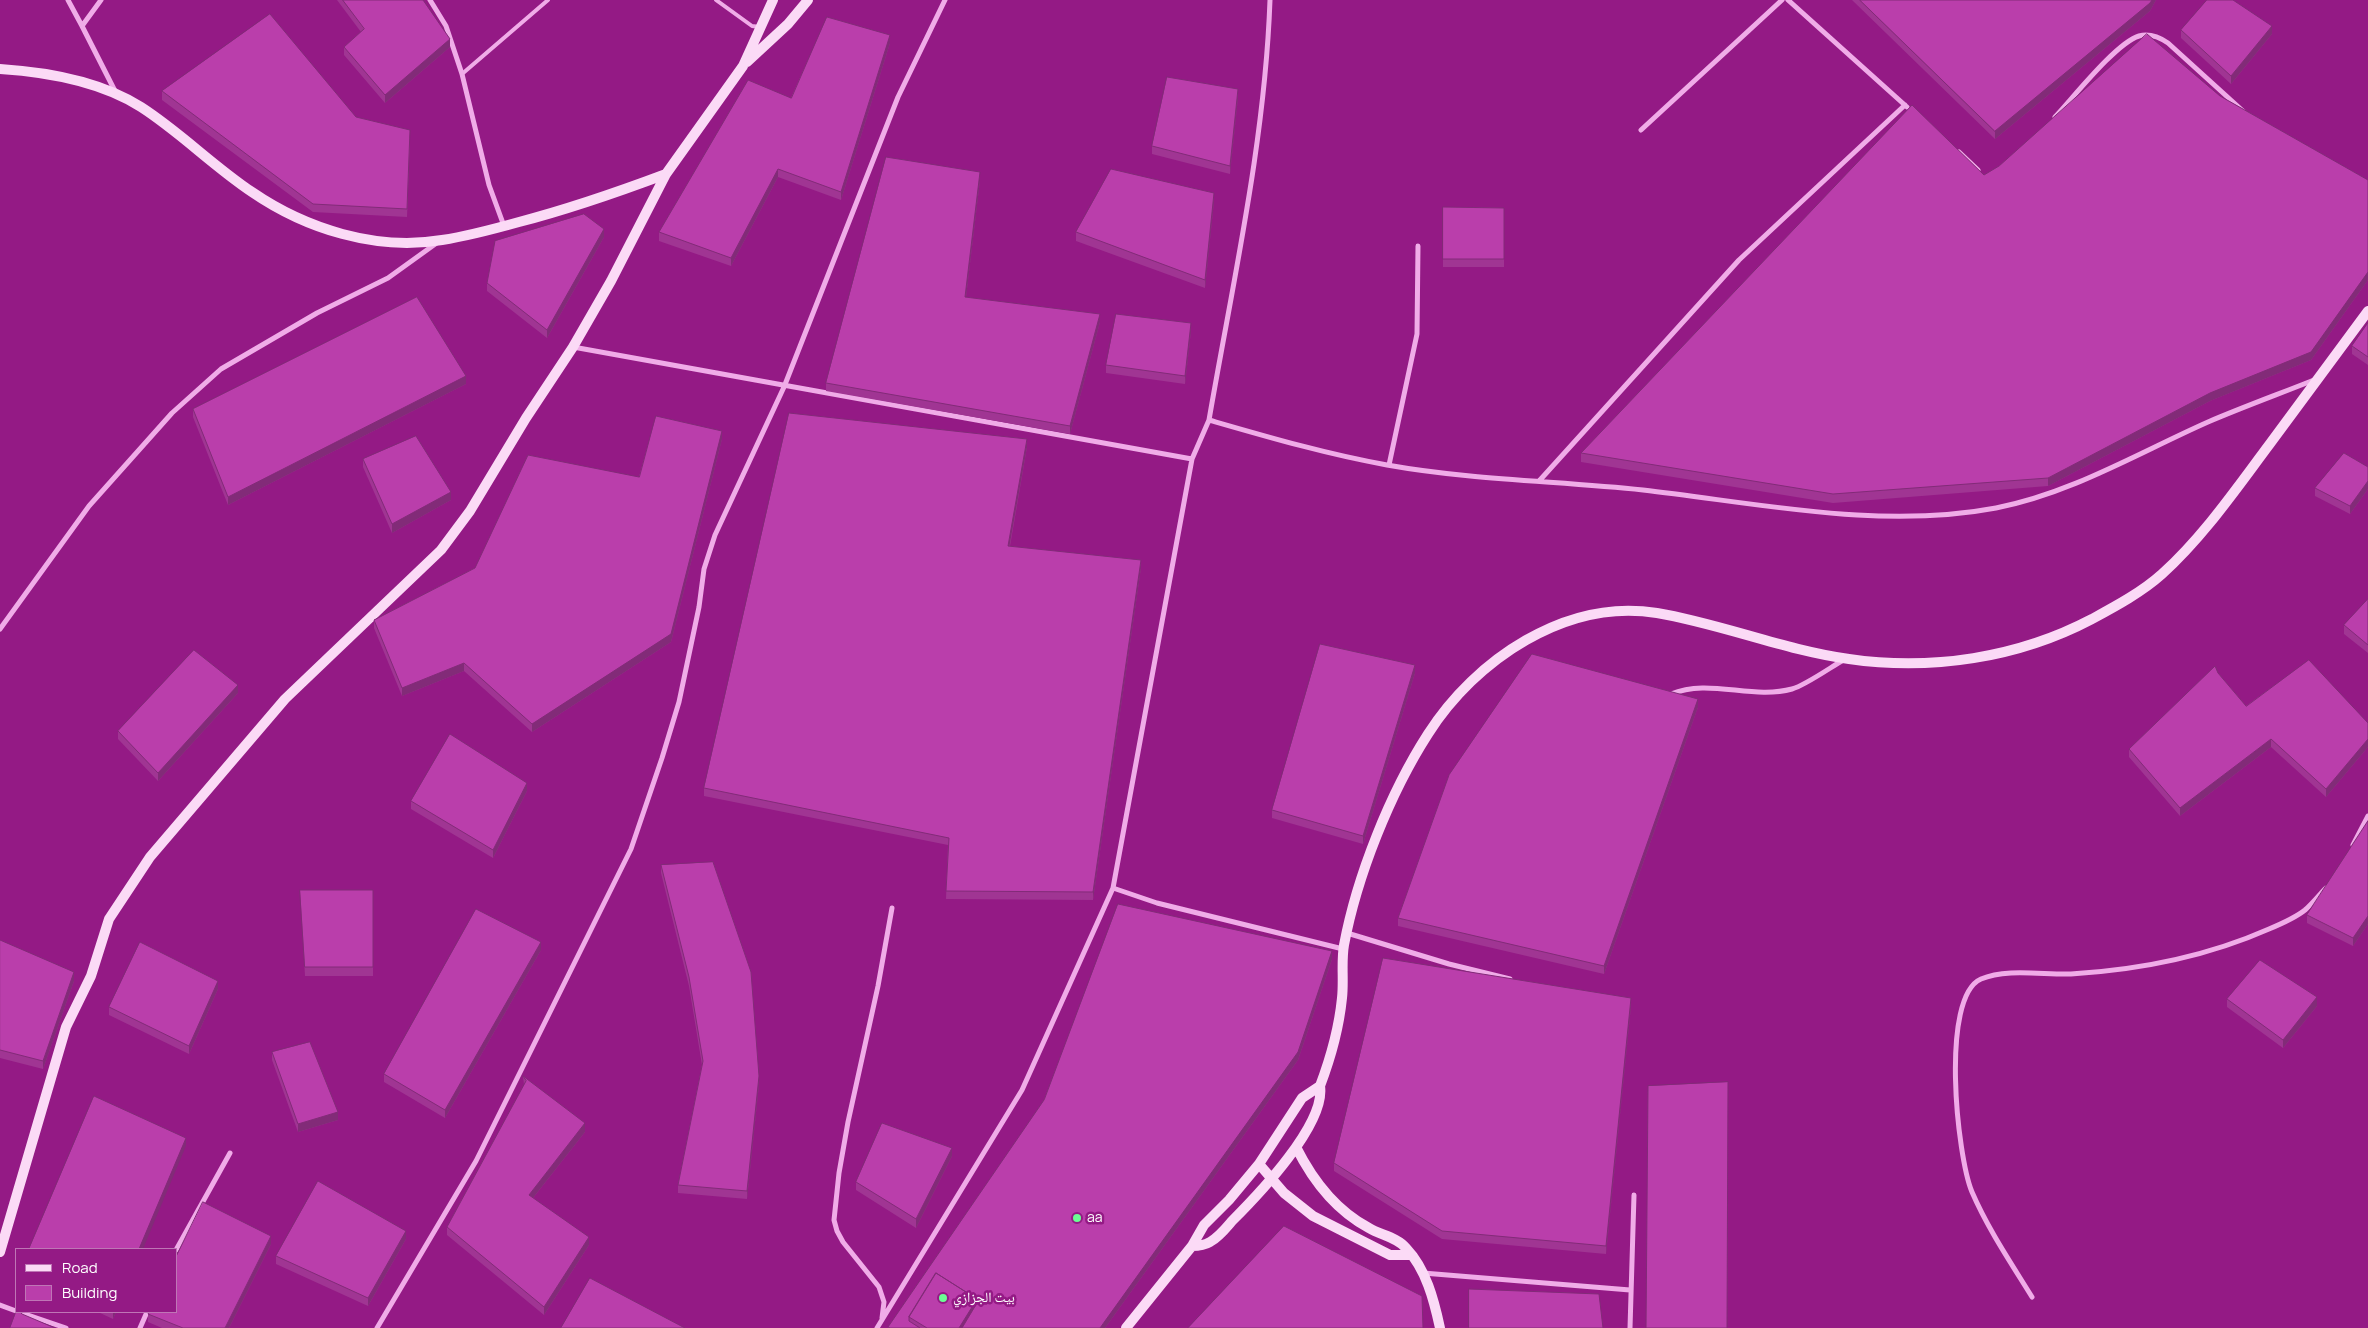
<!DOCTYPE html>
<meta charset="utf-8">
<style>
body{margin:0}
#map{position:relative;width:2368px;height:1328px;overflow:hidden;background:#941a85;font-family:Manrope,sans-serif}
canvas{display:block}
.legend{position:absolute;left:15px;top:1248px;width:162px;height:65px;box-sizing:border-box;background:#941a85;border:1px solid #bf76b6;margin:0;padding:6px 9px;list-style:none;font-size:15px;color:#fff}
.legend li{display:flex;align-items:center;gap:10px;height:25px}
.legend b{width:25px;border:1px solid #bf76b6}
</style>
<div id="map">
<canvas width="2368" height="1328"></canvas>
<ul class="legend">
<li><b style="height:6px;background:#fbdaf6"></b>Road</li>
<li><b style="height:14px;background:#ba3eab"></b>Building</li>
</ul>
</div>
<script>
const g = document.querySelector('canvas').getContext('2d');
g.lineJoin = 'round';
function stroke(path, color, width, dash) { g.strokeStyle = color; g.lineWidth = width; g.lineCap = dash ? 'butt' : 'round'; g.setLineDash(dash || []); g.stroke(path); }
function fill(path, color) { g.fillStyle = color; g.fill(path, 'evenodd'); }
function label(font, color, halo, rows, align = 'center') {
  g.font = font + ' Manrope,"Noto Naskh Arabic",sans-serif'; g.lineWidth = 5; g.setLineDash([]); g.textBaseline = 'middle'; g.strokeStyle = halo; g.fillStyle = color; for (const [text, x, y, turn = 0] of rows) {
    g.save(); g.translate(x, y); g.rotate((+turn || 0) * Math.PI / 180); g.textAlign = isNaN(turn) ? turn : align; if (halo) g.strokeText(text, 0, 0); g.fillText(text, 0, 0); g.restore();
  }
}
stroke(new Path2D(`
 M716,0l36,26 8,1
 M462,74l86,-74`), '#f0ace8', 4);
stroke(new Path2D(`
 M68,0l14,26
 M101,0l-19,26 34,67
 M430,0l16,26 16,48 27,111 15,41
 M1788,0l119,107
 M2055,117c18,-19 61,-74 84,-81 11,-3 20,1 29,7l76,69
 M1641,130l141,-130
 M1959,152l19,18
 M573,347l619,112
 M1209,420c59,17 117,34 178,45 84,15 171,16 256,25 115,13 237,40 353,18 76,-15 142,-55 212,-86 35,-15 71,-28 106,-42
 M1389,465l28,-131 1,-88
 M1540,480l199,-220 166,-155
 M0,629l89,-123 83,-93 49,-44 96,-56 71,-35 50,-36
 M1671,694c38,-16 81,6 121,-5 14,-4 39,-22 53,-30
 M2353,845l15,-29
 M1113,888l44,15 186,46
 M1347,933l102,31 61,15
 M176,1250l54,-97
 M1423,1273l207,17
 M2032,1297c-21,-34 -44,-68 -60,-105 -15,-36 -32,-195 9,-213 25,-11 63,-4 90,-5 66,-4 137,-18 198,-45 12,-5 26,-11 36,-19 8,-7 14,-15 21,-22
 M0,1305l16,6
 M19,1312l47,16
 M882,1318l2,-16 -5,-15 -36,-45 -6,-11 -3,-11 5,-47 9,-51 30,-136 14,-78
 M140,1328l7,-16
 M377,1328l99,-167 155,-312 31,-91 17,-56 20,-95 5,-38 11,-34 69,-148 114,-290 47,-97
 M877,1328l145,-238 91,-202 79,-429 17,-39c24,-139 56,-279 61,-420
 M1630,1328l4,-133`), '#f0ace8', 5);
stroke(new Path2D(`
 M747,62l41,-38 20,-24
 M0,69c47,3 100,12 141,38 39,25 72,59 111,85 54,37 124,59 190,48 26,-4 52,-11 77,-18 50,-13 99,-30 147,-48
 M1296,1147c17,34 39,63 73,81 11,7 28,9 37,20 20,21 28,52 34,80
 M1259,1164l25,29 29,23 77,39h21
 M1192,1246c6,0 13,-1 18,-4 9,-5 16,-14 22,-21 27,-27 94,-97 88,-135 11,-29 19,-58 22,-88 2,-18 -1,-36 2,-53 13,-69 46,-152 84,-211 47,-74 138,-136 229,-121 65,11 127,37 192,46 82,12 169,-1 243,-40 24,-13 50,-27 70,-45 41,-37 74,-85 107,-129 33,-44 66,-89 99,-134
 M0,1252l66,-225 25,-51 18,-57 41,-62 135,-158 156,-149 29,-39 56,-93 47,-71 38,-66 55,-107 77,-108 30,-66
 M1126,1328l66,-82 12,-21 25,-25 30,-36 43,-66 18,-12`), '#fbdaf6', 10);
fill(new Path2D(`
 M337,0h86l27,47 -65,56 -41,-48v-8l17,-15z
 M1852,0h304l-6,11 -155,128z
 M2181,30l91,4 -41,50 -50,-46z
 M890,43l-49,157 -63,-23 -47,89 -72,-25v-9l132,-134z
 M162,91l194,26 54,21 -3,79 -94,-5 -151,-112z
 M2220,96l148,84v100l-57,80 -101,41 -162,85 -215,17 -252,-41v-9l403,-278z
 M1238,97l-8,77 -78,-20v-8z
 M980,180l-14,117 134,25 -30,112 -244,-43v-8z
 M1214,201l-9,87 -129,-47v-9z
 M1443,207l61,1v59h-61z
 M604,237l-57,101 -60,-47v-8z
 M2368,323v42l-16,-11v-8z
 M1191,331l-6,53 -79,-11v-8z
 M466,384l-238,121 -35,-88v-8z
 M722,439l-51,203 -139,90 -68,-61 -62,25 -28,-68v-8l101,-52 164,-91z
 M1027,447l-17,99 131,22 -48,332 -147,-1 2,-54 -244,-49v-8z
 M363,459l88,41 -59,33 -29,-66z
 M2368,467v22l-18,25 -35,-18v-8z
 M2368,599v54l-24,-19v-9z
 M1415,673l-52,171 -91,-26v-8z
 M2218,673l28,33 122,17v24l-42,50 -55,-50 -91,69 -51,-59v-8z
 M238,693l-80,88 -40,-42v-8z
 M1698,707l-94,267 -206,-48v-8z
 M527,791l-34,67 -82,-49v-8z
 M2368,821v103l-15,22 -46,-23v-8z
 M661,865l98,219 -12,115 -69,-6v-8l24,-120 -13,-79 -28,-113z
 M300,890h73v86h-68z
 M0,940l74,41 -31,88 -43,-11z
 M541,950l-96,168 -61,-36v-8z
 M1332,959l-34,101 -193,268h-217v-1z
 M218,989l-29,65 -80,-39v-8z
 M2227,999l90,7 -34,42 -56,-41z
 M1631,1006l-25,248 -164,-15 -108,-68v-8z
 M272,1052l66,68 -40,12 -26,-72z
 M523,1076l62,56 -52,66 56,47 -45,70 -97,-80v-8l77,-142z
 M952,1156l-36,72 -60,-38v-8z
 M406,1239l-38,67 -92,-42v-8z
 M271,1244l-42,84h-67l-14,-6v-8z
 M98,1312h18l-3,7z`), '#a03593');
fill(new Path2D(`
 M2152,0h4l-6,11 -155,128v-8z
 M2272,26v8l-41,50v-8z
 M890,35v8l-49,157v-8z
 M450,39v8l-65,56v-8z
 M1238,89v8l-8,77v-8z
 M778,169v8l-47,89v-8z
 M980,172v8l-15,125v-8z
 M1214,193v8l-9,87v-8z
 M604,229v8l-57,101v-8z
 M2368,272v8l-57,80 -101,41 -162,85v-8l162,-85z
 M1100,314v8l-30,112v-8z
 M1191,323v8l-6,53v-8z
 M466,376v8l-238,121v-8z
 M722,431v8l-51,203 -139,90v-8z
 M1027,439v8l-19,107v-8z
 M2368,481v8l-18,25v-8z
 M451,492v8l-59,33v-9z
 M1141,560v8l-48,332v-8z
 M464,663v8l-62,25v-8z
 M1415,665v8l-52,171v-8z
 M238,685v8l-80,88v-8z
 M1698,699v8l-94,267v-8z
 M2271,739v8l-91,69v-8z
 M2368,739v8l-42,50v-8z
 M527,783v8l-34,67v-8z
 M2368,916v8l-15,22v-8z
 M541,942v8l-96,168v-8z
 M1332,951v8l-34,101 -193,268h-5z
 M74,972v9l-31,88v-8z
 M218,981v8l-29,65v-8z
 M2317,997v9l-34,42v-8z
 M1631,998v8l-25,248v-8z
 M759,1076v8l-12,115v-8z
 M338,1112v8l-40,12v-8z
 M585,1123v9l-56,71v-8z
 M186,1138v8l-43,103h-4z
 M952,1148v8l-36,72v-9z
 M406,1231v8l-38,67v-8z
 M271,1236v8l-42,84h-4z
 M589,1237v8l-45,70v-8z
 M977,1299v12l-10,17h-8z
 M113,1312h3l-3,7z`), '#822b78');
const building = new Path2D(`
 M343,0h80l27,39 -65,56 -41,-48 20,-18z
 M1860,0h292l-2,3 -155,128z
 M2207,0h26l39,26 -41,50 -50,-46z
 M270,14l86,103 54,13 -3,79 -94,-5 -151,-113z
 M827,17l63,18 -49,157 -63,-23 -47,89 -72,-26 89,-152 43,18z
 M2147,34l73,62 148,84v92l-57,80 -101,41 -162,85 -215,16 -252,-41 331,-348 72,70 15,-9z
 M1167,77l71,12 -8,77 -78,-20z
 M886,157l94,15 -15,125 135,17 -30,112 -244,-43z
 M1111,169l103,24 -9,87 -129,-48z
 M1443,207l61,1v51h-61z
 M584,214l20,15 -57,101 -60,-47 8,-42z
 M417,297l49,79 -238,121 -35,-88z
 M1116,314l75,9 -6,53 -79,-11z
 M2368,323v34l-16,-11z
 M789,413l238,26 -19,107 133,14 -48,332 -147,-1 3,-53 -245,-50z
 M656,416l66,15 -51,203 -139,90 -68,-61 -62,25 -28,-68 101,-52 53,-113 111,22z
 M416,436l35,56 -59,32 -29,-65z
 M2344,453l24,14v14l-18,25 -35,-18z
 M2368,599v46l-24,-20z
 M1320,644l95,21 -52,171 -91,-26z
 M194,650l44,35 -80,88 -40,-42z
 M1532,654l166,45 -94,267 -206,-48 51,-143z
 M2309,660l59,63v16l-42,50 -55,-50 -91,69 -51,-59 86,-83 3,7 28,33z
 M450,734l77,49 -34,67 -82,-49z
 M2368,821v95l-15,22 -46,-23z
 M713,862l38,110 8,104 -12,115 -69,-6 25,-124 -14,-84 -28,-112z
 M300,890h73v77h-68z
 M1118,904l214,47 -34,101 -198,276h-138l15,-25v-4l-41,-26 -27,44v4l11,7h-30l-2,-1 156,-227z
 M476,909l65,33 -96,168 -61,-36z
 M0,940l74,32 -31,89 -43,-11z
 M140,942l78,39 -29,65 -80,-39z
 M1383,958l248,40 -25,248 -164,-15 -108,-68z
 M2260,960l57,37 -34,43 -56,-41z
 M310,1042l28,70 -40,12 -26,-72z
 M523,1076l62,47 -56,72 60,42 -45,70 -97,-80 79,-146z
 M1728,1082l-1,246h-81l2,-242z
 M94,1096l92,42 -47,111h-110z
 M882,1123l70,25 -36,71 -60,-37z
 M318,1181l88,50 -38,67 -92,-42z
 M203,1202l68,34 -46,92h-42l-35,-14 1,-2h27v-55z
 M1284,1226l138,70 1,32h-235z
 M936,1273l41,26 -18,29h-32l-18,-11z
 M590,1278l95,50h-124z
 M1469,1289l130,5 4,34h-134z
 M16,1312h4l2,2 33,14h-45z`);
fill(building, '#ba3eab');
stroke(building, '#822b78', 1);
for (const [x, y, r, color] of [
 [1077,1218,5,"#6bff94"],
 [943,1298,5,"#6bff94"]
]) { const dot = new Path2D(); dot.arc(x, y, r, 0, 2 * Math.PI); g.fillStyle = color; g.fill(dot); stroke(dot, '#941a85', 2); }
label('14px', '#fff', '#941a85', [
 ["aa",1087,1218],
 ["بيت الجزازي",953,1298]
], 'left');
</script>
